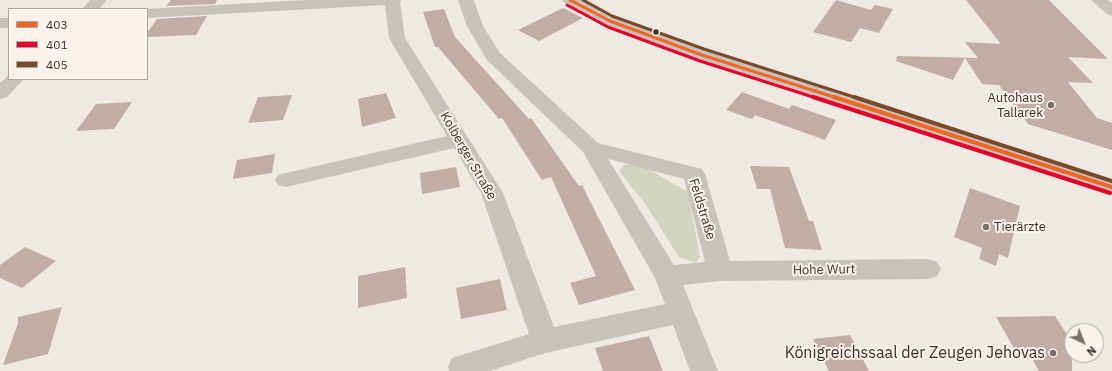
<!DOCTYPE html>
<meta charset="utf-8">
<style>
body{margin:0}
#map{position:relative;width:1112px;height:371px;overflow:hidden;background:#efe9e4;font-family:"IBM Plex Sans",sans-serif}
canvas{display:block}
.legend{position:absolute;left:8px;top:8px;width:140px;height:72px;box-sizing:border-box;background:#faf3ed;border:1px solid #ada59f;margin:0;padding:5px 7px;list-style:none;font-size:12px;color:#392f2b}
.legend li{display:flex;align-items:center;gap:8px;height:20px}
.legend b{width:20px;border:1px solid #ada59f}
.north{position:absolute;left:1064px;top:323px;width:40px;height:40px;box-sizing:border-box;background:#faf3ed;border:1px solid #ada59f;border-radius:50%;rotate:137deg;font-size:11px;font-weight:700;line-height:16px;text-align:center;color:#392f2b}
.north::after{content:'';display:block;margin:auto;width:14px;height:18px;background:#79706c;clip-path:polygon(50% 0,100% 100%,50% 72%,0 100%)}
</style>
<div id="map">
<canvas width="1112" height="371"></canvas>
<ul class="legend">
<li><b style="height:5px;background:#f26522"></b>403</li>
<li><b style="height:5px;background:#e4002b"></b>401</li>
<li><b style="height:5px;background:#7a4b2a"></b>405</li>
</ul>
<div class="north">N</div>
</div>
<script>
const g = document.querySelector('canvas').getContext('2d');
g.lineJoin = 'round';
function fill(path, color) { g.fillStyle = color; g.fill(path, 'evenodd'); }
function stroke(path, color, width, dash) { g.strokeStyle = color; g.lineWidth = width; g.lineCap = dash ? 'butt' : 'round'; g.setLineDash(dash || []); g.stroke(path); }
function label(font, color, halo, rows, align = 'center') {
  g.font = font + ' "IBM Plex Sans",sans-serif'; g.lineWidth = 4; g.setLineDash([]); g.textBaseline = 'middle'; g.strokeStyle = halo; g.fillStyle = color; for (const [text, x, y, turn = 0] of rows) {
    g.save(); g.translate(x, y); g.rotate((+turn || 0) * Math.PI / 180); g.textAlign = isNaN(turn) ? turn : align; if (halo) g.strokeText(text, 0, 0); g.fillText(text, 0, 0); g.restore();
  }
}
fill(new Path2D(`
 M624,165h17l47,27 12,65 -4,6 -17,-6 -33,-52 -27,-34z`), '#d1d4bf');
fill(new Path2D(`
 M171,0h46l-2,4 -49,2z
 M836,0l35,10 4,-5 18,4 -14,24 -19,-5 -9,14 -38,-10z
 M966,0h83l59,59 -40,-2 25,26 -25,-1 29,36 15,5v27l-84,-26 -29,-39 -17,-1 -17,-26 -12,22 -57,-19 1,-5 81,2 -13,-16 36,2z
 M563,8l20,10 -44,23 -21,-11z
 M444,9l11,28 74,82 2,-1 48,68 3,-1 53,105 -56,15 -9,-22 26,-7 -45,-99 -9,3 -40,-62 -3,1 -61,-72h-3l-12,-35z
 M207,16l-11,19 -49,2v-4l10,-14z
 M742,92l47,17 3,-4 44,15 -11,20 -70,-25 -3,4 -26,-9z
 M386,93l10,25 -34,9 -4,-28z
 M292,95l-9,25 -35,3 10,-26z
 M132,102l-18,27 -38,2 20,-27z
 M275,154l-3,19 -39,6 4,-19z
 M750,166l39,1 20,54h4l9,29 -37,-2 -15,-59h-13z
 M456,167l4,20 -38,7 -2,-21z
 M970,188l50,18 -12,52 -9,-4 -3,12 -17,-7 3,-11 -28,-11z
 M25,247l31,14 -34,27 -22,-10v-13z
 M405,267l2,31 -49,10v-32z
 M500,279l7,31 -46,9 -5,-31z
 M62,307l-14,47 -45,11 15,-42v-6z
 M1055,316l17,26v29h-33l-13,-23h-12l-18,-31z
 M850,335l19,36h-40l-16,-32z
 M649,336l14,35h-60l-8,-23z`), '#c2ada6');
fill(new Path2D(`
 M90,0h17l-8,9h-17z
 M307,0h95l-2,2 5,36 98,155 51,134 111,-23 -10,-26 -72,-126 -96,-92 -20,-34 -9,-26h16l9,26 17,27 98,90 104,26 3,5 25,87 198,-2 9,3 4,7 -4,7 -9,3 -208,2 -37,4 35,86h-28l-17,-46 -128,28 -55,18h-41l-1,-4 4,-9 77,-24 -48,-141 -27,-45 -168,39 -8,-2 -3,-5 3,-5 8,-2 161,-37 -58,-98 -4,-33 -238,13v-9h-3zM608,159l76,20 21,83 -31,3z
 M1091,0h17l4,3v13l-5,-2z
 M0,18h9v10h-9z
 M9,75v4h15l-17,18 -7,2v-16z`), '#c8c2bd');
fill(new Path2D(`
 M562,0h19l35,18 92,33 404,128v16l-416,-136 -92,-35 -39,-21z`), '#c8c2bd');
stroke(new Path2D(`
 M570,0l40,21 92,34 135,43`), '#f26522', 3);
stroke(new Path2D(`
 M834,97l278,90`), '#f26522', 4);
stroke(new Path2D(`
 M567,5l41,22 92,34 116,37`), '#e4002b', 3);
stroke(new Path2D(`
 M813,97l297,96`), '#e4002b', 4);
stroke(new Path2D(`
 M583,0l29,16 92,33 153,49`), '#7a4b2a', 3);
stroke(new Path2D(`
 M854,97l258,84`), '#7a4b2a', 4);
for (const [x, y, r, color] of [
 [656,32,3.5,"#392f2b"],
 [1051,105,4,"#79706c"],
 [986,227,4,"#79706c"],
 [1053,353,4,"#79706c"]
]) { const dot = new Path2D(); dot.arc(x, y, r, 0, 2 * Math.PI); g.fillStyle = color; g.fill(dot); stroke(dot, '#faf3ed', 1.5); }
label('13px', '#392f2b', '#faf3ed', [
 ["Autohaus",1043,98],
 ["Tallarek",1043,113],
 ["Tierärzte",994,227,"left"]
], 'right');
label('13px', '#392f2b', '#faf3ed', [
 ["Kolberger Straße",468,156,60],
 ["Feldstraße",702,209,73],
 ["Hohe Wurt",824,270,-1]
]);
label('16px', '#392f2b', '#faf3ed', [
 ["Königreichssaal der Zeugen Jehovas",1045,353]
], 'right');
</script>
